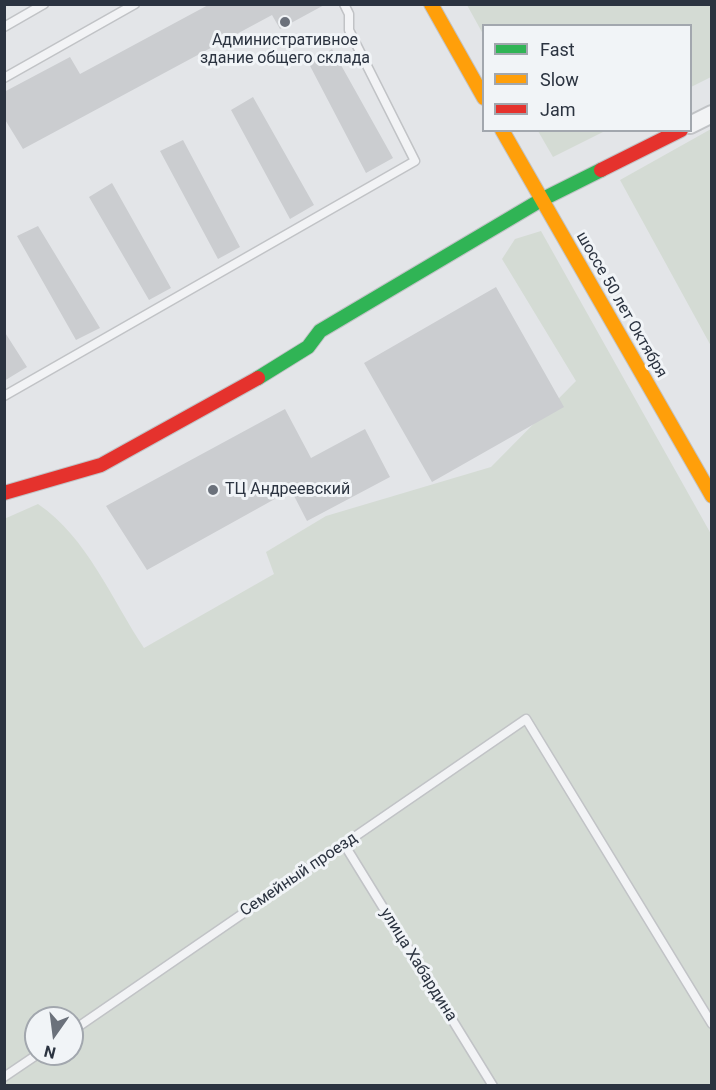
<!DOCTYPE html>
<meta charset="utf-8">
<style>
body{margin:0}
#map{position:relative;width:716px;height:1090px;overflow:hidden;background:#e3e5e8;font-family:Roboto,sans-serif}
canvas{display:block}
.frame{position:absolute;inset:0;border:6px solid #2b3340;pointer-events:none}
.legend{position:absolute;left:482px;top:24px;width:210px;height:108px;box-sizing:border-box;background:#f1f4f7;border:2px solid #a2a7ae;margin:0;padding:8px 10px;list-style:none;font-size:18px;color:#2b3340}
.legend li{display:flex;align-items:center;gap:12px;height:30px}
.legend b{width:30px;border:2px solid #a2a7ae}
.north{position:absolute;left:24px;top:1006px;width:60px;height:60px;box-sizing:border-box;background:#f1f4f7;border:2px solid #a2a7ae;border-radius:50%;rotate:194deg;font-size:16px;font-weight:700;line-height:24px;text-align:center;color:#2b3340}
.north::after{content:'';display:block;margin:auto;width:21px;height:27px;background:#6b717b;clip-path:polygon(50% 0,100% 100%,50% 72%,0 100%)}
</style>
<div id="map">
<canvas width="716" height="1090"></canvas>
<div class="frame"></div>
<ul class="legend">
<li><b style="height:8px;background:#30b455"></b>Fast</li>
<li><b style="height:8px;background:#ff9f0a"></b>Slow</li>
<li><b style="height:8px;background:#e5322d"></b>Jam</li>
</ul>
<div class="north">N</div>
</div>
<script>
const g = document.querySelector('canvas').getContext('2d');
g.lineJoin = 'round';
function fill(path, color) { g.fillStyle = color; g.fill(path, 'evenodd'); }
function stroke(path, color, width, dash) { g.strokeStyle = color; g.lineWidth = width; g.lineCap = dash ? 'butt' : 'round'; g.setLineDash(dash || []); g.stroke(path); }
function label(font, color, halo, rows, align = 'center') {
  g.font = font + ' Roboto,sans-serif'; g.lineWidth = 6; g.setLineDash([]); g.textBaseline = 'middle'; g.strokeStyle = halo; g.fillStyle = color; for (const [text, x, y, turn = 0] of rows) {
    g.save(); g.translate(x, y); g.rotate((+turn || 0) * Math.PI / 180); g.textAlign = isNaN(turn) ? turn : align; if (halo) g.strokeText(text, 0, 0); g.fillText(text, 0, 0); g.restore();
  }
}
fill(new Path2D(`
 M467,5h244v72l-20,10 -1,-61h-206l-1,8z
 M711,129v217l-91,-166z
 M538,131h67l-52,26z
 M541,231l170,303v551h-706l-1,-566 34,-15c49,33 74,96 106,144l130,-74 -8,-22 60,-36 165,-49 85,-86 -74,-122 13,-20zM36,1018h36v36h-36z`), '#d4dbd4');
fill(new Path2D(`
 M210,4h116l-46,25 -8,-14 -249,134 -19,-31v-26l66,-35 10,17z
 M332,49l61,109 -27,15 -57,-109z
 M253,97l61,108 -24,14 -59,-109z
 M183,140l57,107 -22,12 -58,-108z
 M112,183l59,105 -22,12 -60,-103z
 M38,226l62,102 -24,12 -59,-104z
 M496,287l68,120 -132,75 -68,-119z
 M4,331l23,36 -23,14z
 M285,409l26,49 54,-29 25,48 -83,44 -16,-31 -144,80 -41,-64z`), '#cbcdd0');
const lane = new Path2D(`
 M4,27l40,-23
 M4,78l131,-74
 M4,396l411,-235 -66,-131v-16l-5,-10
 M344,844l149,242
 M72,1031l454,-312 186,305
 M4,1077l34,-23`);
const street = new Path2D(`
 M690,125l22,-11`);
const fast = new Path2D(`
 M258,378l50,-31 12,-16 221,-131 60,-30`);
const slow = new Path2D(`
 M431,4l53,94
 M502,130l210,366`);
const jam = new Path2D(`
 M601,170l80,-40
 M4,493l97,-28 157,-87`);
stroke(lane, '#c1c3c6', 11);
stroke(street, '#c1c3c6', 20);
stroke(fast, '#c1c3c6', 16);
stroke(slow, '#c1c3c6', 16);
stroke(jam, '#c1c3c6', 16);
stroke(lane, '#f2f3f5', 8);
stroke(street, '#f2f3f5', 16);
stroke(fast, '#30b455', 14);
stroke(slow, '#ff9f0a', 14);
stroke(jam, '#e5322d', 14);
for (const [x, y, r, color] of [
 [285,22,6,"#6b717b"],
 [213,490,6,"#6b717b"]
]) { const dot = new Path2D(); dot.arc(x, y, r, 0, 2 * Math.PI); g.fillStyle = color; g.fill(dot); stroke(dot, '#f1f4f7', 2); }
label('16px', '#2b3340', '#f1f4f7', [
 ["Административное",285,41],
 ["здание общего склада",285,59],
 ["ТЦ Андреевский",225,490,"left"]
]);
label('16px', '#2b3340', '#f1f4f7', [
 ["шоссе 50 лет Октября",621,305,60],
 ["Семейный проезд",299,875,-34],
 ["улица Хабардина",418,965,58]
]);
</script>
